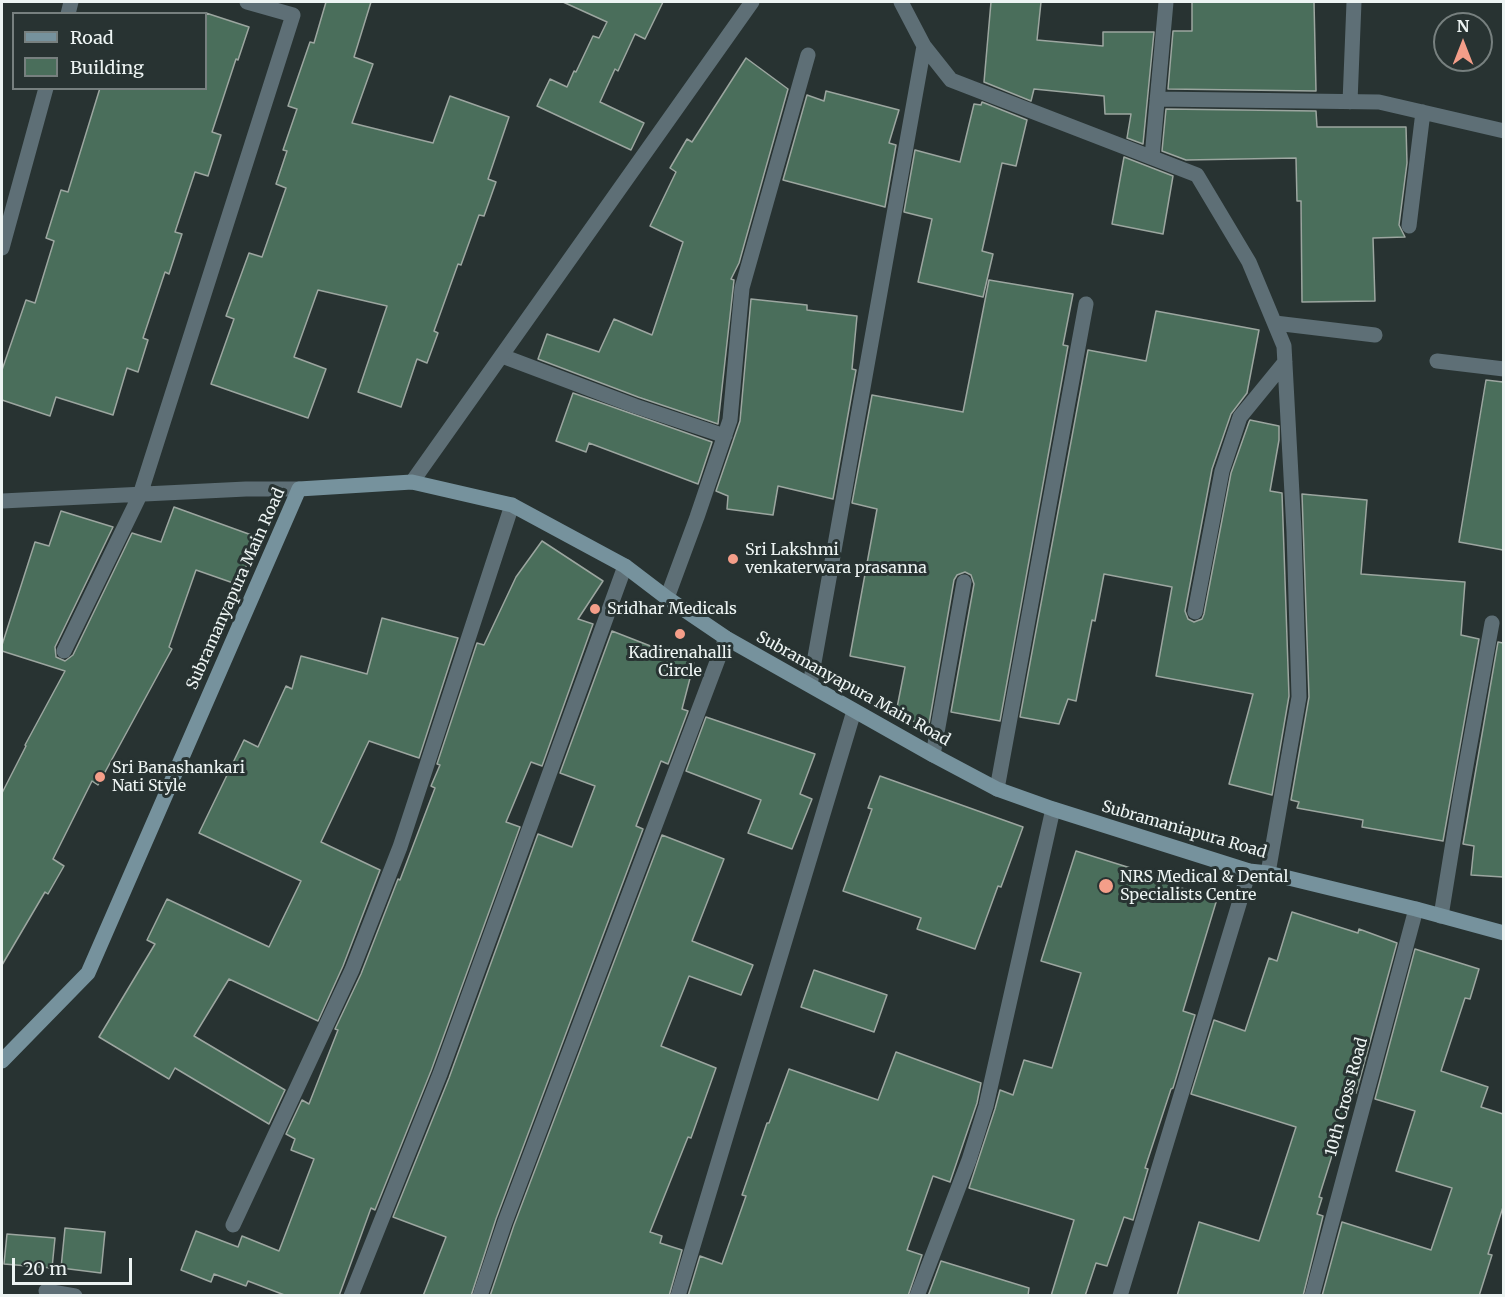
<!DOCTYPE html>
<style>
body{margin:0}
#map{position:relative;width:1505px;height:1297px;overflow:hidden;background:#283332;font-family:Merriweather,serif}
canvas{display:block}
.frame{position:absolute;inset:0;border:3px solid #edf4f3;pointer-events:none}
.legend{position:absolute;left:12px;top:12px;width:195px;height:78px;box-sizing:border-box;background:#283332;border:2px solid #77807f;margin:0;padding:8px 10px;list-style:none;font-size:18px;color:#edf4f3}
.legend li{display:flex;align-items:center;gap:12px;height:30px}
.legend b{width:30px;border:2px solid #77807f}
.north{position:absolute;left:1433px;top:12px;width:60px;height:60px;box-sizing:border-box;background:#283332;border:2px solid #77807f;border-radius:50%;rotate:0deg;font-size:16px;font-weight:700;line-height:24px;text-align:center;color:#edf4f3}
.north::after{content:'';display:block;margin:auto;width:21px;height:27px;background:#f49e89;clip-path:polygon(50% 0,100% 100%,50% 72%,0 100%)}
.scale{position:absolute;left:12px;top:1258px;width:120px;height:27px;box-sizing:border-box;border:3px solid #edf4f3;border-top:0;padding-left:8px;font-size:18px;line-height:21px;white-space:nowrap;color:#edf4f3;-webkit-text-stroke:4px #283332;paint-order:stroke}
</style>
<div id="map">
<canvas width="1505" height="1297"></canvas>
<div class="frame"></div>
<ul class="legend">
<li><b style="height:8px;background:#76929d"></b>Road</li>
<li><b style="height:16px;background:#4a6e5b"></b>Building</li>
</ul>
<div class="north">N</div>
<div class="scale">20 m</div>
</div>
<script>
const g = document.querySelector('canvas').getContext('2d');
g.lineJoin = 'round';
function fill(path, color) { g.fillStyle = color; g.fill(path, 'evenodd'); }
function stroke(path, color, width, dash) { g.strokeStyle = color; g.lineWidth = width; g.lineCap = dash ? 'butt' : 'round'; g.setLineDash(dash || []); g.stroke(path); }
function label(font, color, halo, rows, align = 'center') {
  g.font = font + ' Merriweather,serif'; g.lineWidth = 6; g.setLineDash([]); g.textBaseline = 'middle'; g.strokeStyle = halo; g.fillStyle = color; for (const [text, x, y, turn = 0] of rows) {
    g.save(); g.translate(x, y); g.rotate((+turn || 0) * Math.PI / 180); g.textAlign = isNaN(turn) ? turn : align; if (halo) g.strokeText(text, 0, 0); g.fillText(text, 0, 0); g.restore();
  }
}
const building = new Path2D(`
 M326,2h45l-17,55 19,7 -21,59 81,20 17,-47 59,21 -21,62 8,3 -12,34 -5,-1 -18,50 -3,-1 -24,67 4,2 -11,30 -10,-4 -16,48 -43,-15 29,-86 -69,-16 -24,67 32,12 -18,49 -97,-34 23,-65 -8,-3 23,-63 13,4 24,-69 -10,-4 11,-33 -4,-1 14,-41 -9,-3 22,-64 4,1z
 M563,2h100l-18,37 -10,-5 -17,37 -3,-2 -15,33 44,21 -13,27 -94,-44 13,-27 17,8 7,-16 2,1 17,-36 6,2 8,-16z
 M991,2h50l-4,38 66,6v-14h51l-11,112 -16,-6 4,-24h-26l-1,-18 -70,-7 -3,12 -47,-19z
 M1192,2h122l2,89 -148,-2 5,-58h19z
 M206,13l43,14 -11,33 -2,-1 -24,73 9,3 -13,41 -13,-4 -20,60 7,2 -13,40 -4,-2 -22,66 5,2 -10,32 -11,-4 -14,47 -57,-18 -6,19 -48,-16v-30l24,-70 9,3 19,-62 -8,-3 15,-48 7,2 32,-104h106z
 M746,58l42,31 -49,174 -8,16 3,1 -16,144 -80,-27 -100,-38 9,-25 52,18 15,-33 38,16 31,-93 -33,-16 26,-54 -6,-4 17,-29 5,3z
 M826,91l73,19 -10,33 7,2 -11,62 -102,-27 24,-85 17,6z
 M982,102l45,18 -11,46 -14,-3 -20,88 11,3 -10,43 -65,-15 14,-63 -28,-7 11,-62 45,12 14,-58 7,1z
 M1166,109l150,2 1,16h89l1,36 -8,62 6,12 -32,1 2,63 -73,1 -1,-101h-4l-1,-43 -110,2 -24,-9z
 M1124,157l49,19 -10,58 -51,-10z
 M989,280l84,14 -10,51 5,1 -68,375 -49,-9 23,-128 -3,-9 -6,-3 -8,3 -3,5 -25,144 -34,-6 10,-51 -55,-11 27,-147 -25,-6 20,-108 91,17z
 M751,299l56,6v5l50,6 -5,53 4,1 -23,129 -55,-13 -5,29 -46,-6 1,-13 -12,-5 24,-70z
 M1156,311l103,19 -12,63 -16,21 -19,55 -27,142 3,8 6,3 8,-3 2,-5 27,-141 18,-51 1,-2 29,6v14l-9,51 12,2 7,203 -17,99 -43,-11 24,-90 -97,-18 16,-89 -68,-13 -9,47 -3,-1 -16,81 -8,-2 -9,25 -39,-7 68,-367 58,11z
 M1486,380l17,2v168l-44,-8z
 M573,393l139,49 -14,42 -109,-41 -3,9 -30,-11z
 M1302,494l65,6 -6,74 104,8 -4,53 18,4 -36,202 -81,-14 1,-7 -66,-12 2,-6 -8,-2 18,-103z
 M174,507l83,30 -18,48 -43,-15 -27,77 3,2 -74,136 -6,-4 -39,78 11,7 -16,28 -3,-2 -43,73v-172l24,-47 -1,-1 40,-74 -63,-20v-6l33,-103 14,4 12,-35 52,16 -58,120 1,10 9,4 8,-6 59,-122 29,9z
 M542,541l61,40 -25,38 15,5 -51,142 -11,-4 -25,60 14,5 -89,244 -56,139 -4,-2 -32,88h-52l-39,-15 -2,5 -32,-12 -3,8 -30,-12 15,-39 42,16 4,-11 37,15 35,-92 -23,-9 4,-11 -9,-5 16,-34 7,4 29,-74 -3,-1 26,-55 37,-95 2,1 35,-92 -4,-2 9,-21 -3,-1 40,-121 7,2 32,-68z
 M382,618l76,20 -39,120 -50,-17 -48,101 59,28 -37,96 -25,55 -89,-42 -35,57 91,54 -16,34 -94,-56 -6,11 -70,-42 56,-93 -8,-4 20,-41 102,48 32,-66 -102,-48 45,-93 14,7 28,-61 6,3 9,-33 66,18z
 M612,631l82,32 -12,46 6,2 -20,53 -7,-3 -25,65 7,3 -147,390 -25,77h-48l23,-59 -53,-20 56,-139 89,-244 34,13 23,-61 -35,-13z
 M1498,642l5,1v234l-32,-2 3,-29 -11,-2z
 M706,717l109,37 -15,40 12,5 -20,50 -44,-16 13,-33 -75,-29z
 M880,776l143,51 -22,60 -3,-1 -23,63 -58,-20 4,-11 -78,-27 29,-82 -4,-1z
 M662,835l62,24 -32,82 61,24 -12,30 -52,-19 -28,70 55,22 -25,70 -3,-1 -38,95 12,4 -2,7 22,7 -13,46h-179l24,-71z
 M1076,851l77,24 -1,4 65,20 -34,112 12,4 -22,73 -2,1 -26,79 3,1 -15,51 -9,-3 -17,49 -11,-3 -11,33h-34l23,-76 -105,-32 26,-79 5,-19 13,5 11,-35 28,8 29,-95 -40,-12z
 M1292,912l66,21 1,-4 38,14 -41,150 -4,-1 -33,105 3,1 -5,16 6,2 -20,80h-126l22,-74 60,19 37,-114 -105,-33 23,-74 31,11 24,-73 8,3z
 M1415,949l64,20 -9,30 -5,-1 -24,73 47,16 -7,20 22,7v93l-15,47 4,1 -13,41h-157l20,-74 89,28 21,-62 -56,-17 19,-60 -40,-12z
 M814,970l73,25 -13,37 -73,-25z
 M896,1052l85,31 -4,20 -27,79 -17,-6 -26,74 15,5 -14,41h-220l12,-40 22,8 24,-68 -4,-1 25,-72h2l20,-54 89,31z
 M65,1228l40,4 -4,41 -40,-5z
 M7,1234l48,4 -3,30 -48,-4z
 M941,1261l88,27 -1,8h-100z`);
fill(building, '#4a6e5b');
stroke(building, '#9ca6a0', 1.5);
stroke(new Path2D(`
 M901,2l23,44 27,34 246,95 52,87 35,84 10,185 5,166 -31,176
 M68,14l3,-12
 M1157,99l222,3 125,29
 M1350,102l4,-100
 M1152,157l14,-155
 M1409,226l14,-114
 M2,248l44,-160
 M1275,323l100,12
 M502,356l133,50 90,30
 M1437,361l67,8
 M2,501l244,-12h53
 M667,598l30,-81 33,-97 12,-132 66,-233
 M1195,612l27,-141 18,-54 45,-55
 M64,651l76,-156 153,-480 -46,-13
 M810,685l114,-639
 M933,755l31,-173
 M997,789l89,-485
 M1441,916l20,-123 31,-170
 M233,1225l119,-255 48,-123 112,-342
 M46,1291l29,5
 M351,1296l89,-222 185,-508
 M480,1296l25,-74 221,-584
 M678,1296l176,-585
 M917,1296l52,-136 17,-54 67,-297
 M1120,1296l129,-425
 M1312,1296l104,-387`), '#5e6f76', 15);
stroke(new Path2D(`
 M412,482l340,-480`), '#5e6f76', 15);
stroke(new Path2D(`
 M2,1061l86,-88 211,-484 113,-7 100,23 113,61 42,32 59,40 207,117 64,34 56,20 196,62 19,2 148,36 88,24`), '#76929d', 15);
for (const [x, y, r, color] of [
 [733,559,6,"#f49e89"],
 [595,609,6,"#f49e89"],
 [680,634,6,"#f49e89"],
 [100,777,6,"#f49e89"],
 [1106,886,8,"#f49e89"]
]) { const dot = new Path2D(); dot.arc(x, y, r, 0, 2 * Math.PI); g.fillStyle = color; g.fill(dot); stroke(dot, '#283332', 2); }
label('16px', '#edf4f3', '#283332', [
 ["Sri Lakshmi",745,550],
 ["venkaterwara prasanna",745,568],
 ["Sridhar Medicals",607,609],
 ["Kadirenahalli",680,653,"center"],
 ["Circle",680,671,"center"],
 ["Sri Banashankari",112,768],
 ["Nati Style",112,786],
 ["NRS Medical & Dental",1120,877],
 ["Specialists Centre",1120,895]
], 'left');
label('16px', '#edf4f3', '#283332', [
 ["Subramanyapura Main Road",236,589,-66],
 ["Subramanyapura Main Road",853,689,29],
 ["Subramaniapura Road",1184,830,16],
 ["10th Cross Road",1347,1097,-75]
]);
</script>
